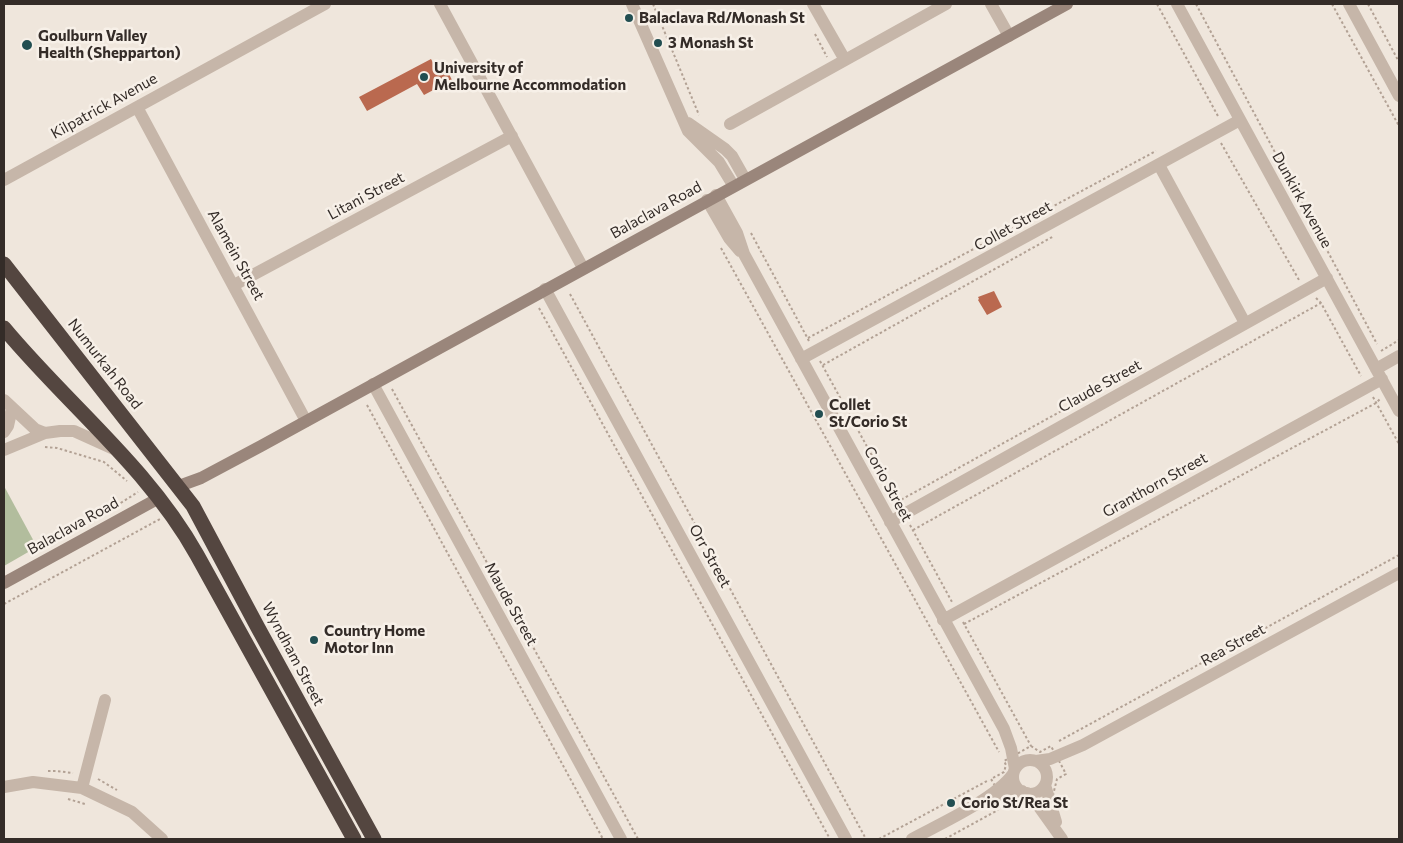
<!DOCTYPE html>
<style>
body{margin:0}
#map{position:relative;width:1403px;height:843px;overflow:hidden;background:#efe6dc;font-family:Commissioner,sans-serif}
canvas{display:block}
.frame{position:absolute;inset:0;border:5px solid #342c28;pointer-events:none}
</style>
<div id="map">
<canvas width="1403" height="843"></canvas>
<div class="frame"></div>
</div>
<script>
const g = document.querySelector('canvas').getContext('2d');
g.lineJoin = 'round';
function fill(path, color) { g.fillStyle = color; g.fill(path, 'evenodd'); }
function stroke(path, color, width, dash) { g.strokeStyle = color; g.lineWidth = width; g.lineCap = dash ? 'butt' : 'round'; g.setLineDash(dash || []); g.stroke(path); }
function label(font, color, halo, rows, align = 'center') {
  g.font = font + ' Commissioner,sans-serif'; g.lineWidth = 5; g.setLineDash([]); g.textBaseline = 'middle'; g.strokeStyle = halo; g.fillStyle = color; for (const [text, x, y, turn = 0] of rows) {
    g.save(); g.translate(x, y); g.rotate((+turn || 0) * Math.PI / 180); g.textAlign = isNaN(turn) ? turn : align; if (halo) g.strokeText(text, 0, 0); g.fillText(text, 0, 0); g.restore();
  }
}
fill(new Path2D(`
 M4,486l33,61 -33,19z`), '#b2bd9d');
fill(new Path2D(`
 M431,59l8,15 8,-4 5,10 -28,15 -7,-11 -50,27 -8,-14z
 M994,291l8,16 -15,8 -9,-15 1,-1 -1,-2z`), '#ba694f');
stroke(new Path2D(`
 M653,4l46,111
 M1157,4l62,114
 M1196,4l181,340
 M1332,4l67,122
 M1368,4l31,58
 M815,34l12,23
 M1221,143l78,137
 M751,233l58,108
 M721,248l278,504
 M570,294l296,545
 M1316,298l5,5 40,73
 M539,308l291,531
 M808,338l348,-187
 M1381,351l18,-11
 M820,361l78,142
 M823,365l231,-129
 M392,389l246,450
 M1373,397l26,47
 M367,405l236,434
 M45,447l12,1 47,14 23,19
 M897,502l224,-124
 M108,511l30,-19
 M910,525l42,77
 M913,530l408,-227
 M4,604l156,-85
 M963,622l68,124
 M964,624l412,-221 4,-4
 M1059,741l340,-186
 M1031,746l9,6 11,-6 15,28 -9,5 -4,16 -22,12 -3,-5 -10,-3 -11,7 -16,-27 13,-7 2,-7 -2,-4z
 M48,771h8l17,2
 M98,779l19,11
 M68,799l17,5
 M879,839l108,-58
 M945,839l53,-29`), '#b2a194', 2, [2.5, 2.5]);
stroke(new Path2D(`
 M440,4l143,264
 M632,4l56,127 31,31 14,23
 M813,4l32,56
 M991,4l18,32
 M1177,4l222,407
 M1349,4l50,92
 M137,107l169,314
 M688,123l37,26 7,7 13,23
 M730,124l216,-120
 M1159,165l86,158
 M4,180l321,-176
 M716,195l21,38 7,21 260,475 7,19 4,21
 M707,200l22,38 11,13
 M234,285l278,-149
 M545,289l301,550
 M801,359l439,-239
 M1376,369l23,-13
 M373,384l248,455
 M4,400l31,29 10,4 15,-2h14l42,19
 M4,432l4,-6 4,-18
 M4,450l41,-17
 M890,522l437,-244
 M943,620l439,-241
 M1013 777a17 17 0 1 1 34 0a17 17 0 1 1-34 0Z
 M1036,761l14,-2 33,-14 316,-172
 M1045,785l11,37
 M4,787l29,-5 49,6 50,24 30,27
 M82,788l23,-88
 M1027,793l10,11 25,35
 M989,800l24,-8 9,-1
 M912,839c28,-15 83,-40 101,-65`), '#c6b6a9', 12);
stroke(new Path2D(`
 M179,486l22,-8 60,-32 806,-442
 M4,583l155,-85`), '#9a867b', 12);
stroke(new Path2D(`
 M4,264l189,242 64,120 117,213
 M4,328c63,76 144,139 193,227l157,284`), '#544640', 15);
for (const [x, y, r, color] of [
 [629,18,5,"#224e51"],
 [658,43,5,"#224e51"],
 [27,45,6,"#224e51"],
 [424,77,5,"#224e51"],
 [819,414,5,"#224e51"],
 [314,640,5,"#224e51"],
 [951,803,5,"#224e51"]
]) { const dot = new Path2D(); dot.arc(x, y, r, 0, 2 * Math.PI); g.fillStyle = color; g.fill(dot); stroke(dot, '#f7f0e8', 2); }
label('bold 15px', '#342c28', '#f7f0e8', [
 ["Balaclava Rd/Monash St",639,18],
 ["Goulburn Valley",38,36],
 ["Health (Shepparton)",38,53],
 ["3 Monash St",668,43],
 ["University of",434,68],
 ["Melbourne Accommodation",434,85],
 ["Collet",829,405],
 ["St/Corio St",829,422],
 ["Country Home",324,631],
 ["Motor Inn",324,648],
 ["Corio St/Rea St",961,803]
], 'left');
label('15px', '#342c28', '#f7f0e8', [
 ["Kilpatrick Avenue",104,106,-29],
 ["Litani Street",366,196,-28],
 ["Dunkirk Avenue",1302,200,61],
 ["Balaclava Road",656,210,-29],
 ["Collet Street",1013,226,-29],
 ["Alamein Street",236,255,61],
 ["Numurkah Road",105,364,52],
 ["Claude Street",1100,386,-29],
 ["Corio Street",888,484,61],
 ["Granthorn Street",1155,485,-29],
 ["Balaclava Road",73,526,-29],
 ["Orr Street",710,556,61],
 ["Maude Street",511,604,61],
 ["Rea Street",1233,645,-29],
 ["Wyndham Street",293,654,62]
]);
</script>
